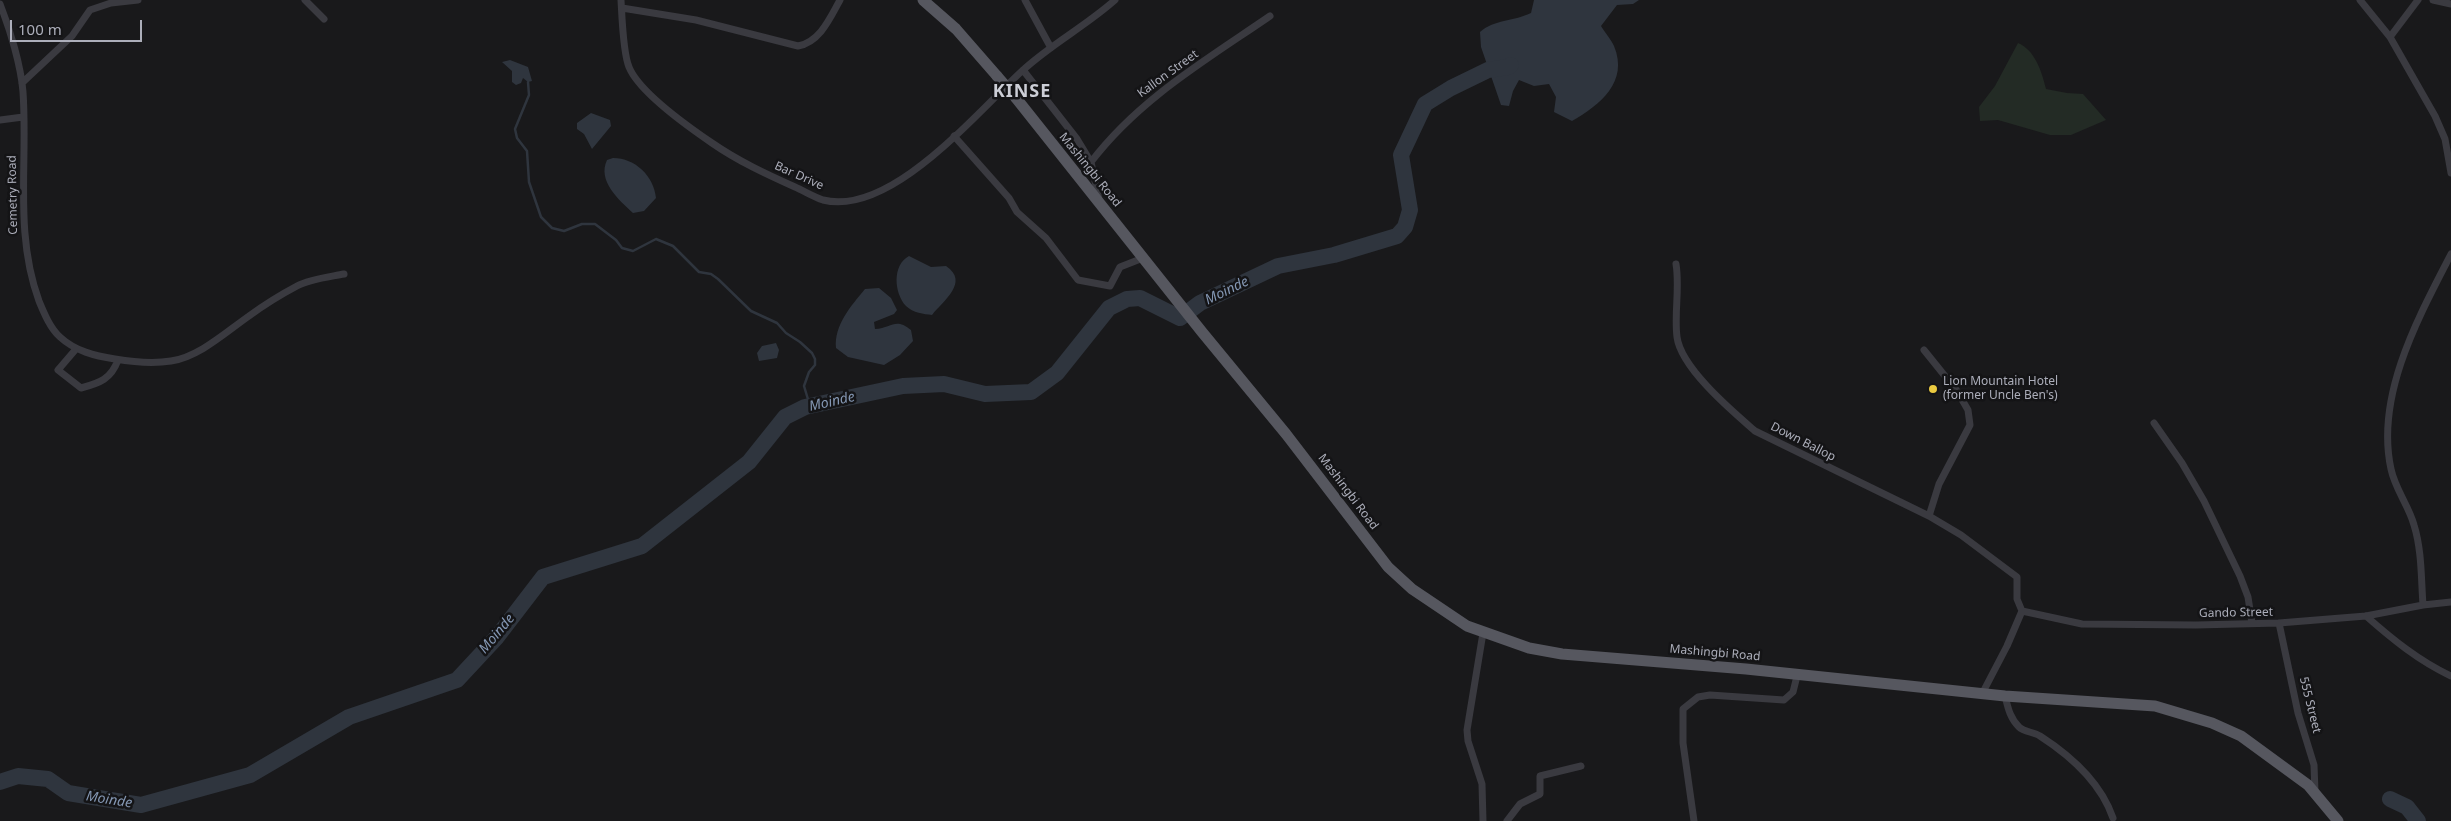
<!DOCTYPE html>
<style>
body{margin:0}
#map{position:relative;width:2451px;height:821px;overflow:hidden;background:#19191b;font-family:"Noto Sans",sans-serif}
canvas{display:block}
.scale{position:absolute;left:10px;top:20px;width:132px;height:22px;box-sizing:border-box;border:2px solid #acaeba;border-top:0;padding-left:6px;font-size:15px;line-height:18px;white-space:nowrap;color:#acaeba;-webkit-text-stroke:4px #141416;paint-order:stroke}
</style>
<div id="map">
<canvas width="2451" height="821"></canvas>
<div class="scale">100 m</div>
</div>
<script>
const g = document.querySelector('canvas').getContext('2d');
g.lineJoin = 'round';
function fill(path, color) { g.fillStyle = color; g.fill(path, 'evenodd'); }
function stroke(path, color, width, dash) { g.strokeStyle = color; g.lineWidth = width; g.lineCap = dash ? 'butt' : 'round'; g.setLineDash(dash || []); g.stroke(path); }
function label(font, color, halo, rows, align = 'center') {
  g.font = font + ' "Noto Sans",sans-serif'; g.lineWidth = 5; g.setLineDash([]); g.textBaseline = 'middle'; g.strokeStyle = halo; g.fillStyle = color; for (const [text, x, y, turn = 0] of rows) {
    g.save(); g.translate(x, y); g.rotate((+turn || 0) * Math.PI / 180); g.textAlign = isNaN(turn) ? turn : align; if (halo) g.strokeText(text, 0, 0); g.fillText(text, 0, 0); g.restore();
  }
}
fill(new Path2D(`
 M2018,43c17,7 24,29 28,46l21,4 16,1 23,26 -35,15h-21l-52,-15 -18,1 -1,-14 16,-21z`), '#232b25');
fill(new Path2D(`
 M1534,0h105l-6,4 -16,1 -16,21c4,7 10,13 13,20 15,36 -14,59 -42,75l-18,-9 2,-15 -7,-13 -15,2 -15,-6 -6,11 -4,15 -8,-1 -20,-58 -1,-15c15,-13 32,-10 51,-19z
 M510,60l18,7 4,14 -4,1 -5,-4 -2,5 -5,2 -4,-3v-11l-10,-9z
 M591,113l19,7 1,6 -19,23 -8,-15 -7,-5v-6z
 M613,158c22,0 41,18 43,40l-12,13 -11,2c-14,-13 -36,-32 -26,-53z
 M909,256l22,11 15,-1c24,16 -3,35 -14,49 -8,-1 -19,-2 -26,-9 -12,-13 -14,-41 3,-50z
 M879,288l12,10 6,12 -3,4 -20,8 1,7c17,-1 20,-12 36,1l2,11 -13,14 -16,10 -36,-8 -12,-9c-2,-23 15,-42 29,-59z
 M776,343l3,7 -2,8 -18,3 -2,-8 5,-7z`), '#2f353e');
stroke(new Path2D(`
 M528,82l1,13 -14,34 2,9 10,13 2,31 12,35 11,11 12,3 18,-7h13l21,16 6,8 11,3 23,-12 17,7 26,26 12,2 7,5 33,32 26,12 9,10 14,9 12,11 3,6v6l-6,7 -5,14 6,20`), '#2f353e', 2.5);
stroke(new Path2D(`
 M0,782l18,-6 30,3 20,14 73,12 109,-30 99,-58 108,-37 40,-43 46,-60 99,-31 107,-84 36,-45 20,-10 98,-21 41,-2 41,10 46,-2 26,-19 52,-65 18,-9 13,-1 40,20 20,-15 78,-37 56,-11 63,-19 8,-9 5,-17 -9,-55 24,-51 26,-16 37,-18 20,-3 3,-2
 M2390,799l17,8 11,14`), '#2f353e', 16);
stroke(new Path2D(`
 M305,0l19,19
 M621,0c1,17 2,53 8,67 10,25 61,61 83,76 26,18 54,31 83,44 9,4 19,10 28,13 68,17 154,-88 199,-129 29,-27 64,-45 93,-71
 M1025,0l26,48
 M2360,0l30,37 45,79 10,23 6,34
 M2433,0l18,4
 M0,4c10,25 21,62 23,88 5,71 -9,141 16,209 5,12 11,27 21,36 15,14 35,19 55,22 18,3 37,5 56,2 28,-4 55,-29 78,-45 15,-11 31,-21 48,-30 13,-7 32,-9 47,-12
 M622,8l74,12 102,26c22,-4 32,-28 42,-46
 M2390,37l28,-37
 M1023,70l54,69 14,23 8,38
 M22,83l50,-47 18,-26 21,-7 27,-3
 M0,120l23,-3
 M954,136l55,62 8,14 29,26 32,42 32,6 10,-19 23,-9
 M1091,162c48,-63 115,-102 179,-146
 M1676,264c4,24 -2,49 1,73 4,31 55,74 78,94l174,85 32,19 56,42v22l5,12 -15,35 -24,46
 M76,349l-18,21 23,18c19,-5 30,-9 37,-28
 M1924,350l33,41 11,19 2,15 -31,59 -10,32
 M2154,423l28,40 22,38 36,75 8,21 4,26
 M2423,605c-2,-27 -1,-54 -9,-80 -5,-19 -19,-36 -23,-56 -16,-73 27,-151 60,-215
 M2022,611l60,13 114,1 83,-2 87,-7 57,-11 28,-3
 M2366,616c26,23 53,45 85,60
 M2279,623l19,90 16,52 1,27
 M1483,633l-16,97 1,11 14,43 1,37
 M2005,696c3,12 5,22 14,31 5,5 15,5 21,9 31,20 61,47 73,82
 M1507,821l13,-17 20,-10v-18l41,-10
 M1694,821l-11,-78v-34l15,-12 12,-2 74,5 9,-8 4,-16`), '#3a3a40', 7);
stroke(new Path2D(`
 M923,0l33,29 41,47
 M1016,98l186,234 84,102 102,133 24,22 55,37 62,22 33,6 184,15 259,27 150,10 57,17 29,13 67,49 30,36`), '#56575f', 11);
stroke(new Path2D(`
 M997,76l19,22`), '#56575f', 11);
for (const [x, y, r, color] of [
 [1933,389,5,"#ebca40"]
]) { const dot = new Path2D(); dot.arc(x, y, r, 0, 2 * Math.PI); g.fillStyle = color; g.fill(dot); stroke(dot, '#141416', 2); }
label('12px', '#acaeba', '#141416', [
 ["Kallon Street",1168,74,-36],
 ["Mashingbi Road",1090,170,51],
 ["Bar Drive",799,176,24],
 ["Cemetry Road",13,195,-91],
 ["Down Ballop",1803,442,27],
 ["Mashingbi Road",1348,492,53],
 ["Gando Street",2236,613,-1],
 ["Mashingbi Road",1715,653,5],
 ["555 Street",2310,705,76]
]);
label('12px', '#acaeba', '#141416', [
 ["Lion Mountain Hotel",1943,382],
 ["(former Uncle Ben's)",1943,396]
], 'left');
label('italic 14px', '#8497b3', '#141416', [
 ["Moinde",1227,291,-26],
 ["Moinde",832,402,-13],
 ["Moinde",497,634,-50],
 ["Moinde",109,800,9]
]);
g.letterSpacing = '1px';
label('bold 18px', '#ccced6', '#141416', [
 ["KINSE",1022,92]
]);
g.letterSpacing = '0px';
</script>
